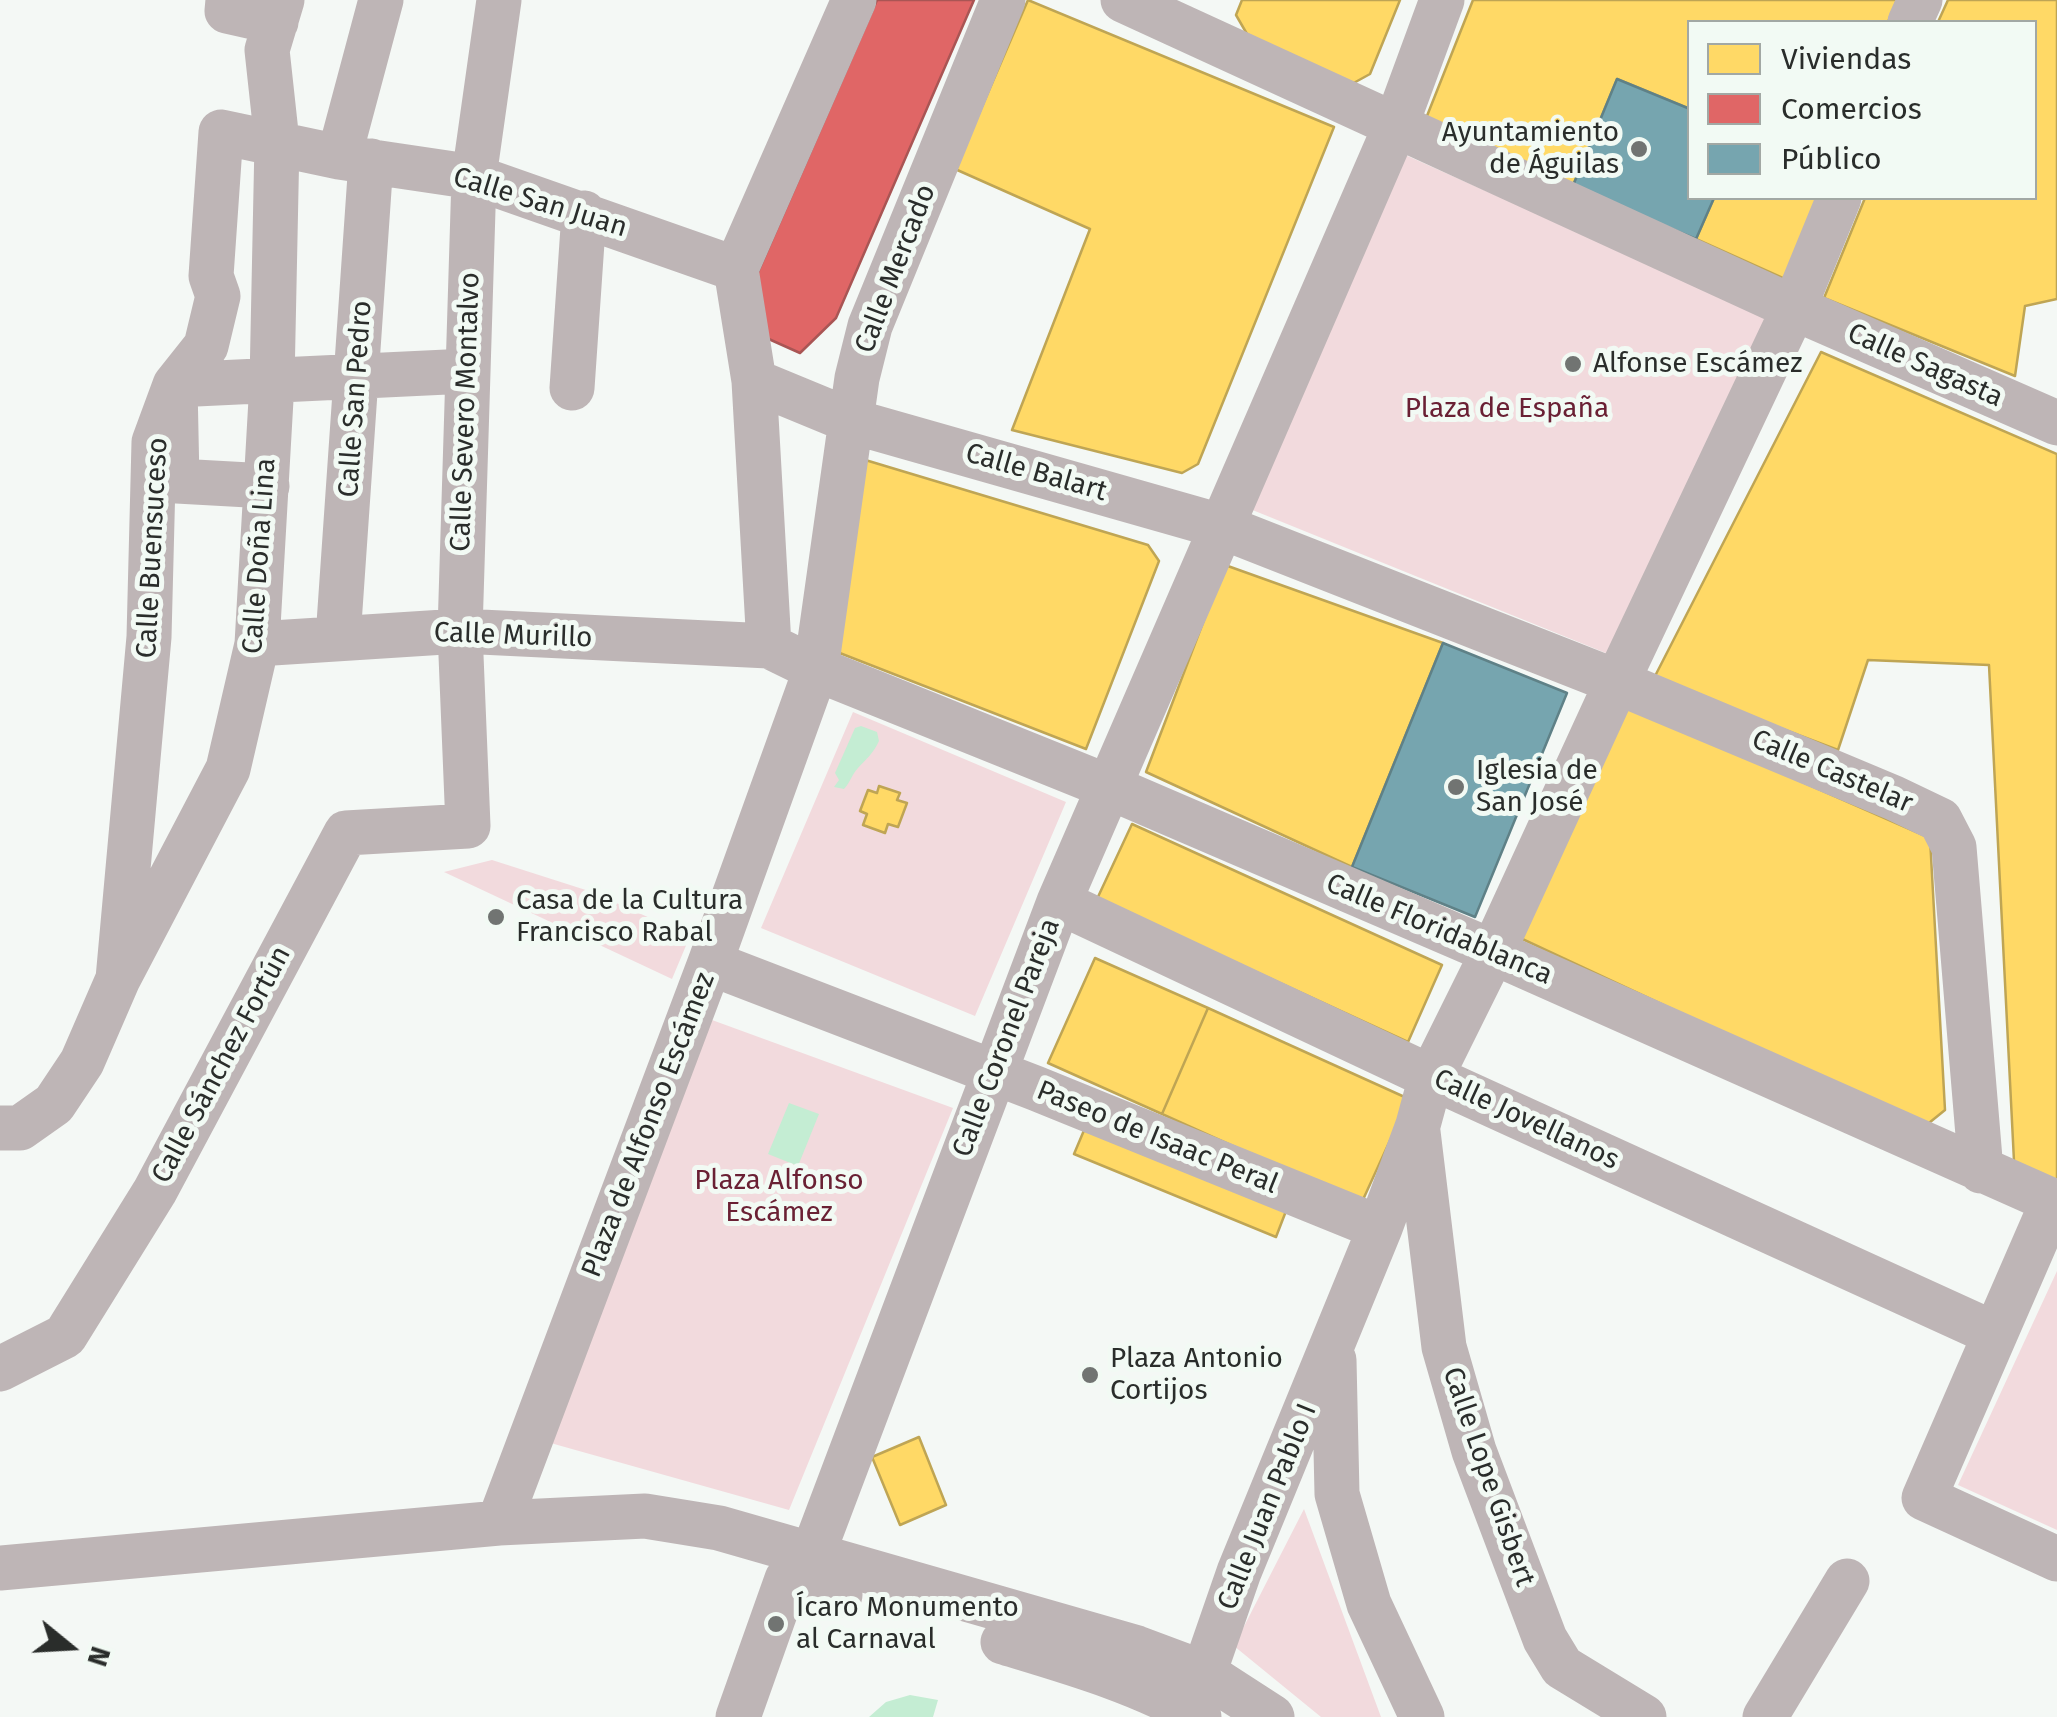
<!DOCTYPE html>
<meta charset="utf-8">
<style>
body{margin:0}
#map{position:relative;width:2057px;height:1717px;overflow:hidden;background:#f4f8f5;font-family:"Fira Sans",sans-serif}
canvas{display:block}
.legend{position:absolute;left:1687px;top:20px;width:350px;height:180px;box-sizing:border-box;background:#f2faf4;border:2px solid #a2a8a4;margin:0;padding:12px 18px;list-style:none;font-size:30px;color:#2a2d2b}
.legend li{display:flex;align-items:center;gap:20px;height:50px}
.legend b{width:50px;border:2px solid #a2a8a4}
.north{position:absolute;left:20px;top:1597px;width:100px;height:100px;-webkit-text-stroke:8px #f2faf4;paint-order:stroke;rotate:108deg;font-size:28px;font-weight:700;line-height:40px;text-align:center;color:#2a2d2b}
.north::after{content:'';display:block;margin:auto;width:35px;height:45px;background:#2a2d2b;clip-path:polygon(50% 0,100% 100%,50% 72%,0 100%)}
</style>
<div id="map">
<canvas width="2057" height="1717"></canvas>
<ul class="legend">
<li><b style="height:28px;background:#ffd966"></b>Viviendas</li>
<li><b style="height:28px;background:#e06666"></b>Comercios</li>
<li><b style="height:28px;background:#76a5af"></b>Público</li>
</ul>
<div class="north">N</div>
</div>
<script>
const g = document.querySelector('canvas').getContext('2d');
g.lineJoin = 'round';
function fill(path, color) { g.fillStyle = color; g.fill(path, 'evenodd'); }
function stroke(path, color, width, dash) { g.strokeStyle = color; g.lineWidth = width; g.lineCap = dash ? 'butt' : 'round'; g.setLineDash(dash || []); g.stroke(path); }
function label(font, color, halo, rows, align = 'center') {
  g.font = font + ' "Fira Sans",sans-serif'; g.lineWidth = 10; g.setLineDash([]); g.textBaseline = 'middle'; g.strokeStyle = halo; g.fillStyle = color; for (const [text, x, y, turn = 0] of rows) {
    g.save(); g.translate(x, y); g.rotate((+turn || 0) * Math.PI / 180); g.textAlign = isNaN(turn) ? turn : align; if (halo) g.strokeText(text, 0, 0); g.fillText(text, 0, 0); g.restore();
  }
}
fill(new Path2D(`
 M1401,153l365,163 -148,342 -368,-149z
 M853,712l213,90 -91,214 -214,-88z
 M492,860l100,32 98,44 -18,43 -228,-107z
 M712,1020l241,88 -164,402 -242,-68z
 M2057,1271v259l-99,-45z
 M1304,1509l77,208h-60l-87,-71z`), '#f2dadd');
fill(new Path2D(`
 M861,726l16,6 2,9c-6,13 -12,17 -21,27 -6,6 -8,15 -14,21l-10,-2 5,-7 -4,-7 20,-45z
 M789,1103l30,11 -21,52 -30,-12z
 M910,1695l28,5 -5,17h-64l17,-15z`), '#c4edd3');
const homes = new Path2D(`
 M1028,0l306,127 -136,337 -16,9 -170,-43 78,-201 -135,-60z
 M1242,0h158l-30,74 -20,11 -103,-51 -11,-19z
 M1473,0h424l-9,22h-198v87l-73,-30 -45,109 -147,-67z
 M1948,0h109v299l-32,7 -10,70 -191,-78 41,-100h169v-176h-96z
 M1714,198h104l-33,81 -89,-40z
 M1821,352l236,102v742l-42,-15 -26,-516 -121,-5 -30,90 -185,-70z
 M862,459l286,86 11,16 -73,188 -254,-99z
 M1225,565l218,78 -91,224 -206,-95z
 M1625,704l305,134 15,272 -21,17 -406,-190z
 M879,786l21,7 -3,7 10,3 -9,24 -10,-3 -3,9 -22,-8 4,-11 -7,-3 8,-21 9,3z
 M1132,824l310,141 -34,77 -311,-143z
 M1095,958l113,50 -46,106 -114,-51z
 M1208,1008l201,91 -48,105 -199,-90z
 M1085,1128l201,83 -10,26 -202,-83z
 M919,1437l27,68 -46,20 -28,-68z`);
fill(homes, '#ffd966');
stroke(homes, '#bfa554', 2.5);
const shops = new Path2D(`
 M877,0h97l-138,318 -36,35 -38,-17 -7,-57z`);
fill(shops, '#e06666');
stroke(shops, '#a95554', 2.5);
const public = new Path2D(`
 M1617,79l73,30v89h24l-18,41 -124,-51z
 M1443,643l124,50 -92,224 -123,-50z`);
fill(public, '#76a5af');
stroke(public, '#5f8187', 2.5);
stroke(new Path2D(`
 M228,0l-1,11 49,11
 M854,0l-118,269 18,112 97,40 369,105 397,156 277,116 46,22 14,27 27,324
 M1123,0l671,308 263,115
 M1910,22l10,-22
 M339,157l42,-157
 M754,381l15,265
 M572,388l12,-175
 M267,486l-90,-5 -2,-96 293,-14
 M338,638l33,-477
 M257,644l203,-13 309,15 47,23 293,118 384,165 564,251
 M1059,902l372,175 564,257
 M710,963l325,125 345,140
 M118,979l31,-342 5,-195 21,-57 31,-39 12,-50 -7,-20 10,-144 118,25 135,20 262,92
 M0,1128h20l34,-24 28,-42 36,-83 110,-210 29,-125 15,-262 5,-240 -10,-92 15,-50
 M1418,1132l26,215 30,104 71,188 17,28 82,50
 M2053,1201l-129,297 133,61
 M1334,1360l3,134 32,110 53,113
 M0,1369l65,-33 90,-145 191,-358 122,-7 -8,-195 14,-454 25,-177
 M499,1523l211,-560 106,-294 41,-291 13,-52 133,-326
 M812,1556l247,-654 337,-777 46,-125
 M0,1568l499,-45 146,-7 74,12 418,120 67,25 68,44
 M1003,1642c66,20 137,40 196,75
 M1204,1673l35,-101 141,-344 38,-103 13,-48 62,-125 124,-270 177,-374 45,-110
 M738,1717l49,-138 53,16
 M1765,1717l82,-136`), '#beb5b6', 45);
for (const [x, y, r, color] of [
 [1639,149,10,"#717472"],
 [1573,364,10,"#717472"],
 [1456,787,10,"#717472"],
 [496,917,10,"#717472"],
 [1090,1375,10,"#717472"],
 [776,1624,10,"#717472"]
]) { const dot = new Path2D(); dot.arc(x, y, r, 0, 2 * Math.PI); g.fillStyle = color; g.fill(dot); stroke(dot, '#f2faf4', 4); }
label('28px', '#2a2d2b', '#f2faf4', [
 ["Ayuntamiento",1619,133,"right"],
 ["de Águilas",1619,165,"right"],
 ["Alfonse Escámez",1593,364],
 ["Iglesia de",1476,771],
 ["San José",1476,803],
 ["Casa de la Cultura",516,901],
 ["Francisco Rabal",516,933],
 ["Plaza Antonio",1110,1359],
 ["Cortijos",1110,1391],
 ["Ícaro Monumento",796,1608],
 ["al Carnaval",796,1640]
], 'left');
label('28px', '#2a2d2b', '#f2faf4', [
 ["Calle San Juan",540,203,17],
 ["Calle Mercado",896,269,-69],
 ["Calle Sagasta",1925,366,24],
 ["Calle San Pedro",356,399,-86],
 ["Calle Severo Montalvo",466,412,-88],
 ["Calle Balart",1036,473,16],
 ["Calle Buensuceso",153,548,-87],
 ["Calle Doña Lina",260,556,-86],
 ["Calle Murillo",513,636,2],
 ["Calle Castelar",1832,772,23],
 ["Calle Floridablanca",1439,930,23],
 ["Calle Coronel Pareja",1007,1038,-69],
 ["Calle Sánchez Fortún",222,1065,-62],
 ["Calle Jovellanos",1526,1120,25],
 ["Plaza de Alfonso Escámez",649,1125,-69],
 ["Paseo de Isaac Peral",1157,1138,22],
 ["Calle Lope Gisbert",1488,1477,71],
 ["Calle Juan Pablo I",1268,1507,-68]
]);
label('28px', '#6a2034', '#f2faf4', [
 ["Plaza de España",1507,409],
 ["Plaza Alfonso",779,1181],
 ["Escámez",779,1213]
]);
</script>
